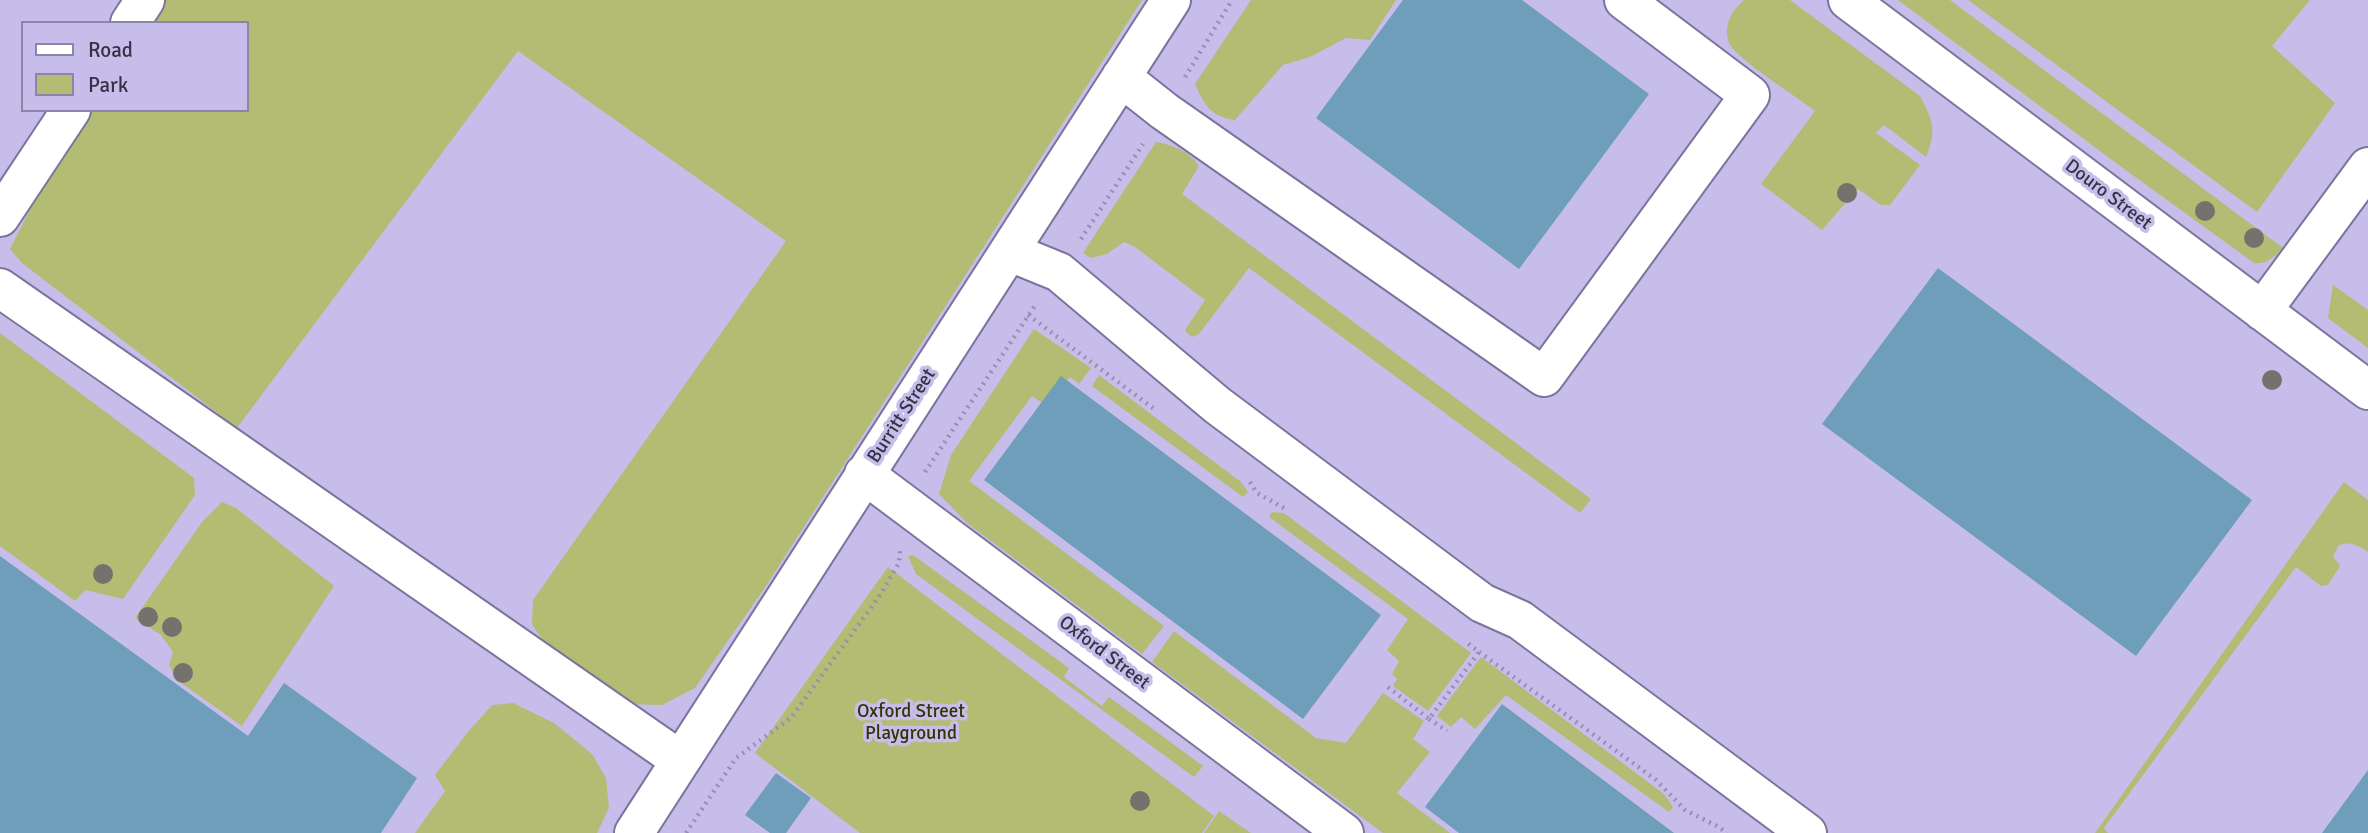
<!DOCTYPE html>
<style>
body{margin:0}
#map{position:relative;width:2368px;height:833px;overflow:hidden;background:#c6bdeb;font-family:Signika,sans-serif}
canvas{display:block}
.legend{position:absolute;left:21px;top:21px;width:228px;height:91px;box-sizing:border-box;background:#c6bdeb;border:2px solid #8c85a8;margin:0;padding:9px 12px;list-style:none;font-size:21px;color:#363244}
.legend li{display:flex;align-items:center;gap:14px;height:35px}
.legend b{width:35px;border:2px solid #8c85a8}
</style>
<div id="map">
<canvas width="2368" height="833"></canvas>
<ul class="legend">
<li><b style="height:9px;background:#fff"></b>Road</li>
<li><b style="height:19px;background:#b3bc73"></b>Park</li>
</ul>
</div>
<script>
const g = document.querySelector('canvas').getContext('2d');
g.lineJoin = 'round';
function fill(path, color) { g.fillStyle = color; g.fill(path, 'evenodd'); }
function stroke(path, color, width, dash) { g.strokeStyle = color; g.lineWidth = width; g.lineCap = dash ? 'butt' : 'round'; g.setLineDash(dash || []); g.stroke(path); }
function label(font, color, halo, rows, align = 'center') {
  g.font = font + ' Signika,sans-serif'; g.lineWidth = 7; g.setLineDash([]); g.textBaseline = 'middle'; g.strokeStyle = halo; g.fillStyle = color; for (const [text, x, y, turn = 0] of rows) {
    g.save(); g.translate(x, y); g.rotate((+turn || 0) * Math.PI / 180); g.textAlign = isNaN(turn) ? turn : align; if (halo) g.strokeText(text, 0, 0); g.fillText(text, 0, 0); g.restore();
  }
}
fill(new Path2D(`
 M165,0h977l-378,589 -69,99 -33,17 -39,-1 -76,-57 -15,-23 1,-24 253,-359 -268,-190 -281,377 -215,-165 -12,-14 38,-75 43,-64h156v-87h-98z
 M1251,0h145l-26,40 -24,-2 -36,19 -27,8 -48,55c-25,-4 -30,-14 -40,-36z
 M1744,0h46l130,96c13,24 17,35 6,61l-42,-32 -8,8 44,32 -30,40h-9l-23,-16 -36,41 -61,-46 54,-73c-16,-13 -80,-53 -86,-68 -6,-17 2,-32 15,-43z
 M1898,0h52l333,248c-7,8 -17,17 -29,15l-138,-100z
 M1968,0h342l-38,46 63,57 -78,109z
 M1156,142c17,3 33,9 43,24l-17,28 409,305 -11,14 -331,-245 -50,66 -7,3 -7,-6 2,-4 18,-27 -70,-53 -11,-5 -17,12 -16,4 -8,-5z
 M2333,285l35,25v38l-40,-30z
 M1034,329l57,39 -12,16 -9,-7 -23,29 -15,-10 -63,85 195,145 -22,28 -175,-131 -28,-29 12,-39z
 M0,333l194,145 1,17 -72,104 -38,-9 -10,11 -75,-55z
 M1099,375l142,107 7,10 -5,5 -151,-111z
 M2344,482l24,18v52c-10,-7 -18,-11 -29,-7l-6,11 7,10 -12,19 -7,1 -25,-19 -192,261 4,5h-13z
 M222,502l14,6 98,78 -92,140 -65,-46 -8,-15 4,-13 -12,-17 -26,-17 67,-96z
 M1272,512l12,1 187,140 -43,58 -35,-25 4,-7 -5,-5 7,-13 -12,-11 21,-31 -139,-102z
 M913,555l156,113 -5,9 38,29 7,-9 94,69 -9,11 -278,-203 -8,-18z
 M888,567l326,249 -12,17h-342l-105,-80z
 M1174,631l142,107 30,5 37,-50 41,28 -11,18 17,13 -33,41 53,40h-67l-231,-171z
 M1481,657l183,137 9,13 -4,5 -163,-117 -31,34 -14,-12 -10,10 -14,-11z
 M513,703l41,20 38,31 14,24 3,30 -12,25h-182l30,-42 -10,-16 33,-43 24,-27z
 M1219,811l32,22h-47z`), '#b3bc73');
fill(new Path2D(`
 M1403,0h119l127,94 -130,175 -203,-151z
 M1938,268l314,232 -116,156 -314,-232z
 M1061,376l320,239 -78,104 -319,-239z
 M0,556l248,180 36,-53 133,95 -36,55h-381z
 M1502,704l172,129h-215l-34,-26z
 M2368,770v63h-46z
 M776,773l35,25 -25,35h-16l-25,-18z`), '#6f9eba');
const minor = new Path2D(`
 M1848,0l520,390
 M130,23l15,-23
 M1121,77l43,34 380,266 206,-282 -126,-95
 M0,217l71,-107
 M1010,252l49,20 158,133 265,198 38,17 287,213
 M0,288l680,472
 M2262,311l106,-144
 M864,474l480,359
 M634,833l537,-833`);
stroke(minor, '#7d749e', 42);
stroke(new Path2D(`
 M1185,77l47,-77
 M1081,239l62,-95
 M1028,315l129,96
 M925,472l111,-168
 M1250,482l7,11 27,15
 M1479,652l176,127 30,31 32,16 10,7
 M1388,687l41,32 50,-67 -13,-10
 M1429,719l18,12
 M686,833l50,-75 55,-40 89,-123 19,-32 1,-12`), '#968fb3', 4.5, [2, 5]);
stroke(minor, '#fff', 38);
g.fillStyle = '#74726c';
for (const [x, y] of [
 [1847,193],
 [2205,211],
 [2254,238],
 [2272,380],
 [103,574],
 [148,617],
 [172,627],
 [183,673],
 [1140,801]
]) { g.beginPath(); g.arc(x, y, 10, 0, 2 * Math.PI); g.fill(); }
label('19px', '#363244', '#c6bdeb', [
 ["Douro Street",2108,195,37],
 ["Burritt Street",902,416,-57],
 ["Oxford Street",1104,653,37]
]);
label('19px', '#313504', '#c6bdeb', [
 ["Oxford Street",911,712],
 ["Playground",911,734]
]);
</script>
